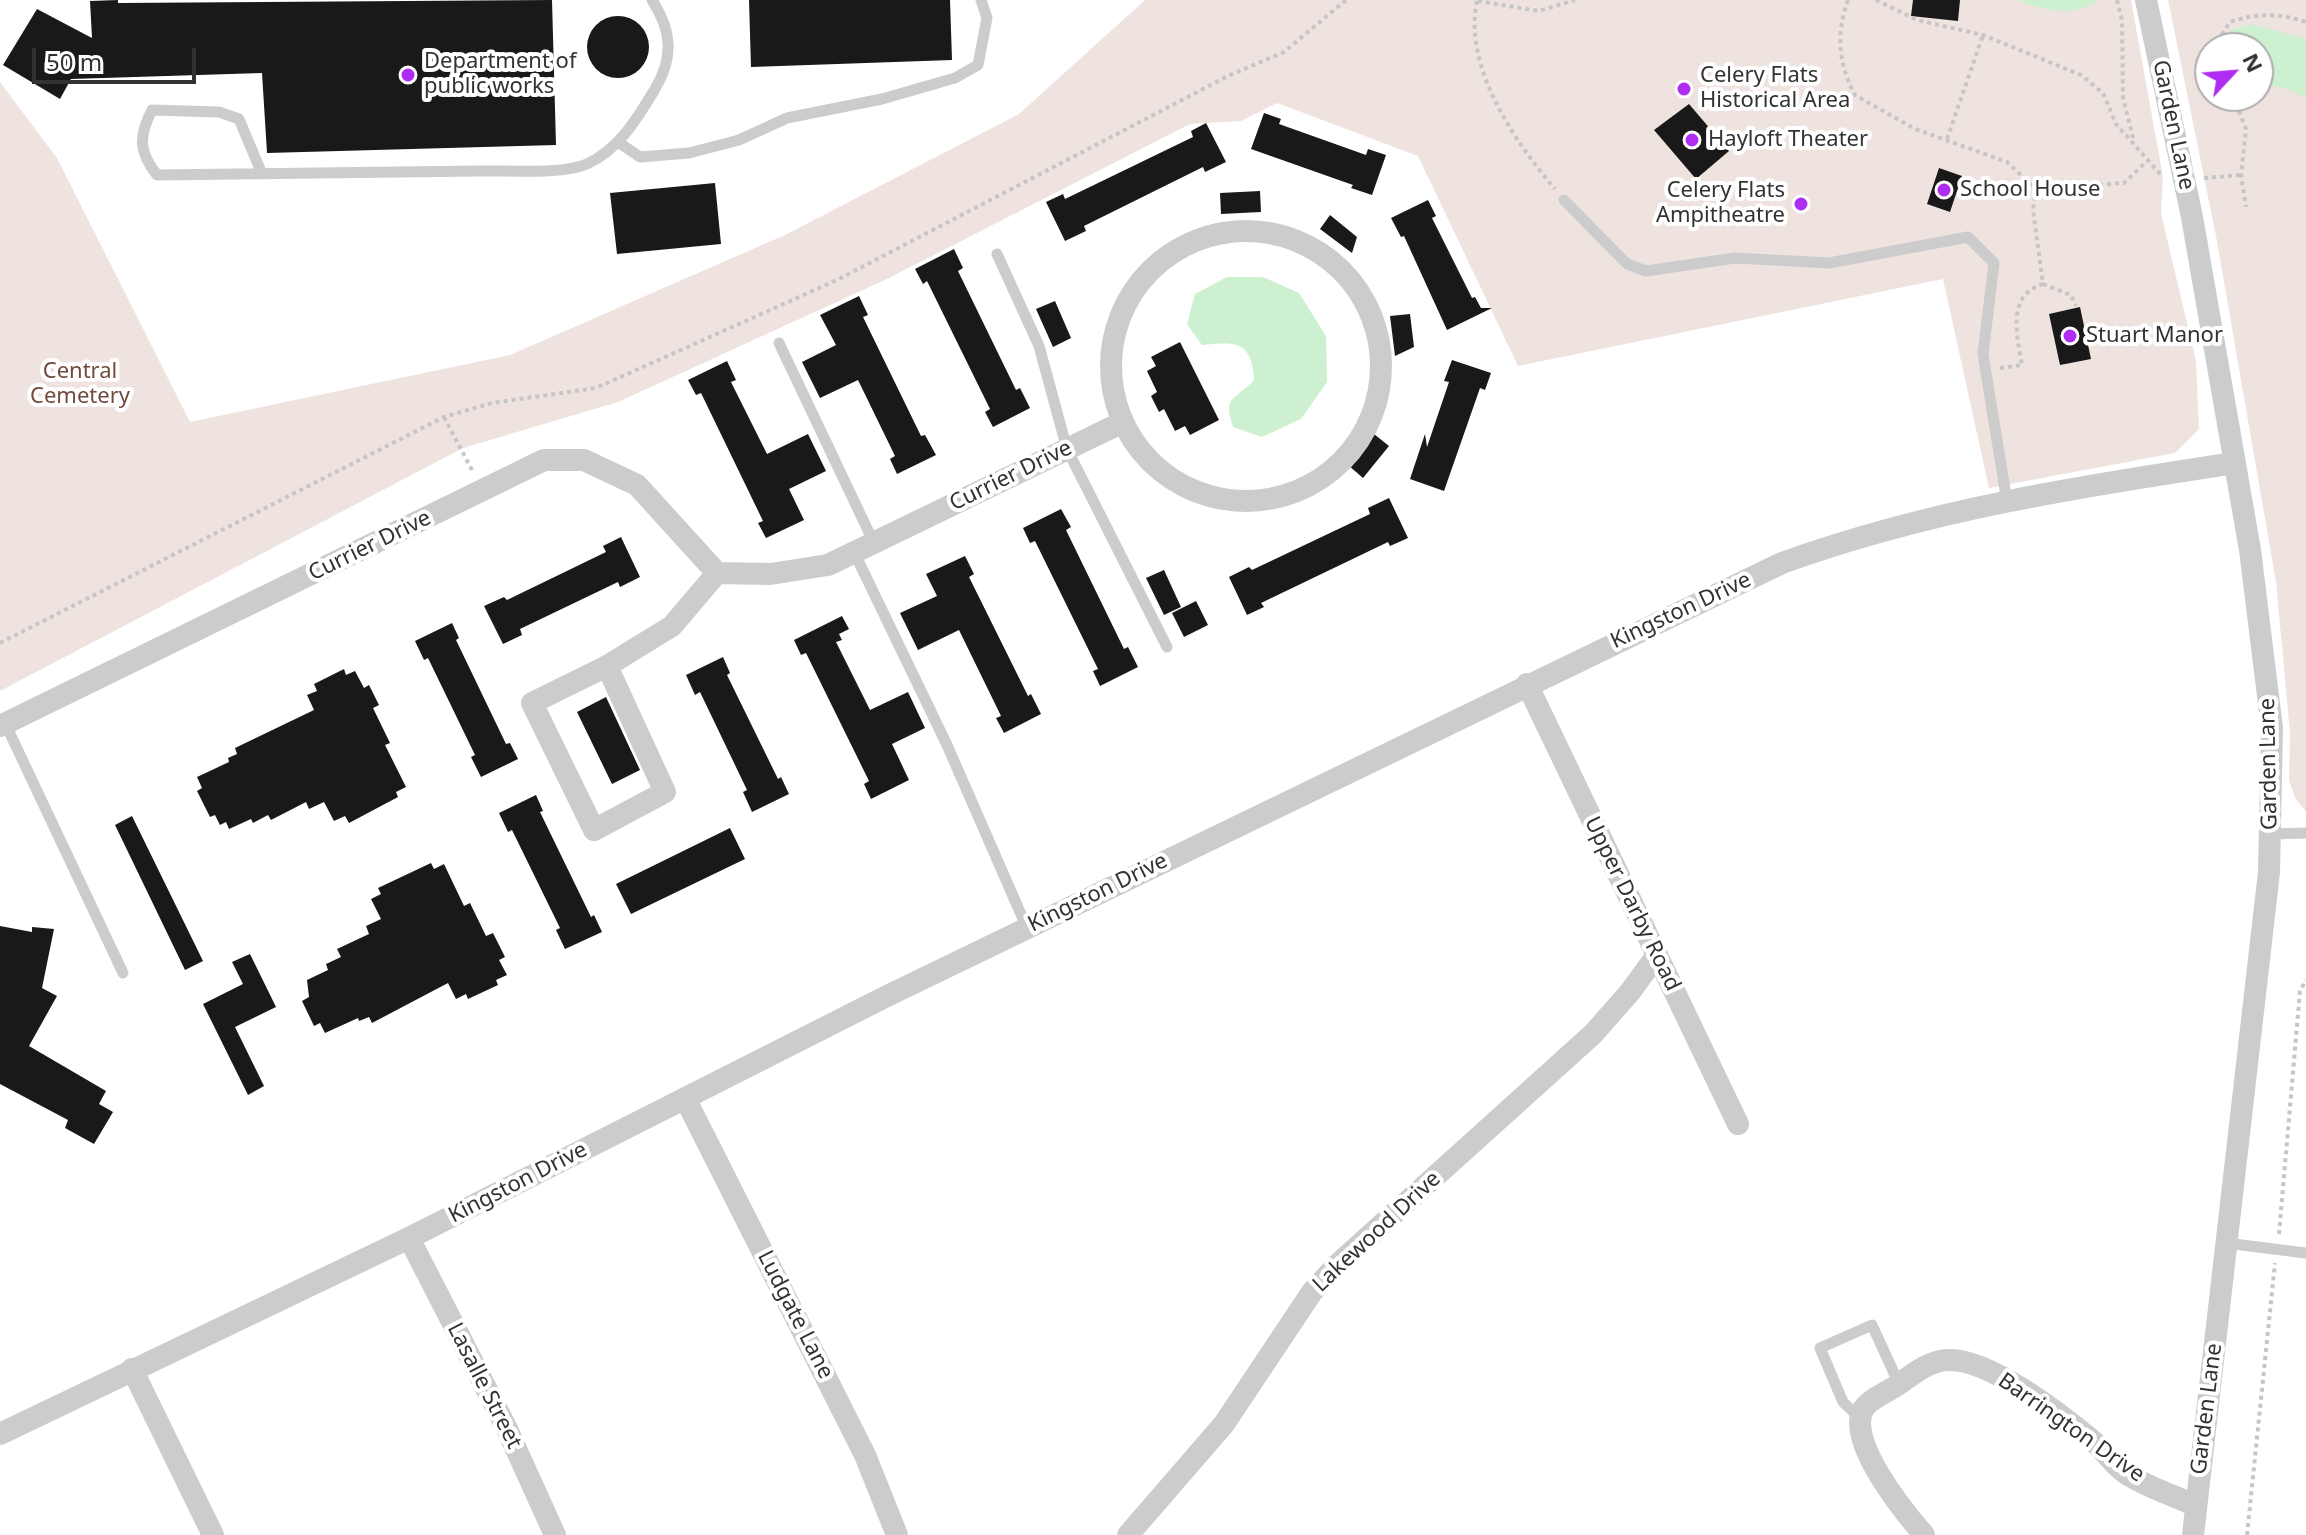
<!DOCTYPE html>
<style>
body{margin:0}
#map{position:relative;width:2306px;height:1535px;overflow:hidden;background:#fff;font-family:"Noto Sans",sans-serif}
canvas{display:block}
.north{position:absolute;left:2194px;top:32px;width:80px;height:80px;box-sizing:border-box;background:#fff;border:2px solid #adadad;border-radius:50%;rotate:64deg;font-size:22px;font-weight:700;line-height:32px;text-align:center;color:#323232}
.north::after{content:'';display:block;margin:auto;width:28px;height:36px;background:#ae2df1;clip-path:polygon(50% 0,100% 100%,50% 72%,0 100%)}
.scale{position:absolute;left:32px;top:48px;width:164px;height:36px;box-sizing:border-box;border:4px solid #323232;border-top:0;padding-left:10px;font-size:24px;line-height:28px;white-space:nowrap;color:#323232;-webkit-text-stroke:6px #fff;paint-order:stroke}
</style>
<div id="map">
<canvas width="2306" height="1535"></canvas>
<div class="north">N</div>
<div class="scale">50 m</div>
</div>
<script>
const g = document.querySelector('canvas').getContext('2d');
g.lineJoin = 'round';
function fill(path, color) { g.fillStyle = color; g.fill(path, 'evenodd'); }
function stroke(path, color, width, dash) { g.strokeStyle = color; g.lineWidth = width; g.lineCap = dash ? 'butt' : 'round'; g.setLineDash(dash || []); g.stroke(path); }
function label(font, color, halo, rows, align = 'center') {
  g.font = font + ' "Noto Sans",sans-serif'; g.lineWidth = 8; g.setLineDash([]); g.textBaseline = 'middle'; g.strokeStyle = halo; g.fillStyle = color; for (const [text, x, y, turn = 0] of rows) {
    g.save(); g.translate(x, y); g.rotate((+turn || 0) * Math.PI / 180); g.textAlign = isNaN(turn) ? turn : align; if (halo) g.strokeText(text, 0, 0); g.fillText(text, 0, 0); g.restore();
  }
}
fill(new Path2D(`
 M1145,0h986l32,177 -2,36 35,148 3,68 -24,24 -186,35 -46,-209 -425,87 -100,-210 -141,-53 -36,18 -51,3 -303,155 -269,123 -155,46 -463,243v-609l57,76 133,264 320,-67 275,-120 234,-121z
 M2168,0h138v812l-11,-14 -6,-18 1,-47 -14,-151 -60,-346zM2210,48h48v48h-48z`), '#efe3e0');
fill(new Path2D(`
 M2018,0h80c-19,17 -59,11 -80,0z
 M2255,25l51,14v59l-19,-9 -29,-7v-34h-39c4,-18 19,-23 36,-23z
 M1227,277h36l36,16 27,43 1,46 -26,37 -39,18 -29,-10c-10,-32 1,-26 21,-47 -2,-40 -19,-38 -52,-35l-15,-21 8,-30z`), '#ccf0d0');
fill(new Path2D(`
 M118,0v3l434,-3 4,145 -289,8 -5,-80 -191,6 -11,20 -57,-34 34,-56 55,29 -2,-37z
 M749,0h201l2,60 -201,7z
 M1913,0h47l-2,21 -47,-5z
 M587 47a31 31 0 1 1 62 0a31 31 0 1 1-62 0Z
 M1689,104l40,47 -33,28 -42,-49z
 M1264,113l17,6 -2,5 87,31 2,-6 18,6 -14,40 -21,-7 2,-3 -102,-36z
 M1206,123l20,39 -21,10 -2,-5 -119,59 2,5 -21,10 -19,-39 17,-8 2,5 128,-62 -2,-6z
 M1939,168l23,8 -12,36 -23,-8z
 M715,183l6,61 -104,10 -7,-61z
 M1260,191l1,21 -40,2 -1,-21z
 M1428,200l8,16 -4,2 40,80 3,-1 6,11h11l-45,22 -43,-94 -3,1 -10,-19z
 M1330,215l27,22 -5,16 -32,-24z
 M954,249l9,19 -5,3 58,119 4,-2 10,20 -37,19 -8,-15 5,-3 -63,-128 -4,3 -8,-15z
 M859,296l9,19 -5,2 58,119 4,-1 11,20 -39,19 -7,-15 5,-3 -37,-76 -38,18 -18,-36 34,-17 -16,-30z
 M1055,301l16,37 -18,9 -17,-38z
 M2080,307l11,52 -31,6 -11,-51z
 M1410,314l4,33 -19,9 -5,-40z
 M1180,342l39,78 -29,15 -5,-9 -10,5 -11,-22 -5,3 -8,-16 6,-4 -10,-21 9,-5 -5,-9z
 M1452,360l39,13 -6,17 -5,-2 -36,103 -34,-12 15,-45 2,13 22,-65 -5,-1z
 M727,361l9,19 -5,2 36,72 41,-20 18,37 -37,18 15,31 -38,18 -8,-15 5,-2 -62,-128 -5,2 -8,-15z
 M1374,434l15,12 -26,32 -15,-13z
 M1389,498l19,40 -18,8 -2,-4 -127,61 3,4 -17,8 -18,-38 20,-10 3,3 118,-56 -2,-6z
 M1061,509l10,18 -5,3 58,119 4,-2 10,20 -38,19 -7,-15 5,-2 -63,-128 -5,2 -7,-15z
 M621,537l19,40 -20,10 -2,-5 -98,47 2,6 -19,9 -19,-38 20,-9 3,3 99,-48 -3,-6z
 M965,556l9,18 -5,3 59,119 3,-2 10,20 -37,19 -8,-15 5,-2 -42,-86 -41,20 -18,-37 37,-17 -11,-22z
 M1164,570l17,37 -17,8 -18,-37z
 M1196,601l12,24 -24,12 -12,-24z
 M842,616l7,13 -10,5 3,6 -6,2 34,68 38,-18 17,36 -33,16 17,36 -38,19 -7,-15 5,-3 -63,-128 -5,2 -7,-15z
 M452,623l7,15 -3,2 50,104 4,-1 8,16 -37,18 -10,-20 4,-2 -47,-97 -4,2 -9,-19z
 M723,657l7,16 -3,2 51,104 3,-2 8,17 -37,18 -9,-20 4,-2 -47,-98 -5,3 -9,-20z
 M344,669l2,6 9,-4 9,17 5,-3 10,20 -6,3 17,35 -5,2 21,42 -10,5 2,5 -49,26 -4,-7 -11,5 -10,-19 -15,7 -3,-7 -35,18 -3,-5 -15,8 -2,-4 -22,10 -3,-7 -6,3 -5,-10 -5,2 -13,-26 5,-3 -5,-11 32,-15 -1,-4 9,-4 -2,-6 79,-38 -7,-15 10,-4 -3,-7z
 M606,697l34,73 -28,14 -35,-72z
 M536,795l7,16 -3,1 51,105 3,-2 8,17 -37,17 -9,-19 4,-2 -48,-98 -4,2 -9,-19z
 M132,816l71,145 -18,9 -70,-145z
 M730,828l15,31 -114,55 -15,-30z
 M431,863l3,6 10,-5 20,42 6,-3 16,33 7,-3 12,24 -6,3 8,15 -11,5 2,5 -30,14 -2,-5 -10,5 -8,-16 -76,40 -3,-6 -10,4 -1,-3 -33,15 -5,-10 -6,3 -12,-25 7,-4 -2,-17 21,-10 -2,-6 15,-7 -4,-8 32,-15 -3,-8 15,-7 -10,-20 10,-5 -3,-6z
 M0,926l32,6v-5l22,2 -12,59 15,8 -28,50 77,45 -7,13 14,8 -19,32 -29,-16 3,-8 -68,-36z
 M250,954l26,53 -41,20 29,59 -16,9 -45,-91 40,-20 -11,-22z`), '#191919');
stroke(new Path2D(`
 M1848,0c-12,33 -10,64 7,95l60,34 92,33 29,27 88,-6 22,-21
 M1876,0l41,20 66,15 98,40 22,18 13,31 45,51
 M2117,0l5,20 1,77 10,41
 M1477,1c-14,65 37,140 78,188
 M1478,1l61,10 36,-11
 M2213,48l17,-26c27,-9 49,-9 76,0
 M2233,96l13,33 -5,46 5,32
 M1947,139l36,-104
 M2204,178l37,-3
 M2043,284l28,11 5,11
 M2000,368l22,-3c-5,-29 -16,-70 21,-81l-10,-74 3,-21
 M444,417l29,55
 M0,643l444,-226 48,-14 104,-15 241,-108 391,-204 56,-24 62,-52
 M2279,1234l21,-243 6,-11
 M2247,1535l28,-272`), '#c6c6c6', 4, [4, 4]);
stroke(new Path2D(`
 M618,142l22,15 49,-4 50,-13 48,-22 95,-19 73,-21 23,-13 9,-47 -6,-18
 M262,174l-23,-55 -20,-7 -67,-2c-14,27 -13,42 5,65 107,-2 214,-2 321,-4 29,-1 83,4 109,-7 32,-14 51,-47 68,-75 19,-32 17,-58 -3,-89
 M1564,200l63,64 19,7 89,-13 94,5 139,-26 26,26 -11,91 24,148
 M997,254l42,92 28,103 100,198
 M779,343l95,200
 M854,552l93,193 80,183
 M5,723l118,250
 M2271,834l35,-1
 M2226,1243l80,10
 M1860,1418l-17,-16 -23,-54 52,-23 27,59`), '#ccc', 11);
stroke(new Path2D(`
 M2146,0l46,217 58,333 22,178 -3,144 -76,663
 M1111 366a135 135 0 1 1 270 0a135 135 0 1 1-270 0Z
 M607,666l58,126 -71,38 -62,-127 75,-37 65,-40 45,-53
 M1527,684l211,440
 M0,726l544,-266h40l53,25 80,88 53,1 58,-9 295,-143
 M685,1098l180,357 32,80
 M409,1238l98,191 48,106
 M132,1369l81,166
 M0,1434l409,-196 476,-241 897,-434c146,-53 300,-77 453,-100
 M1128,1535l96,-111 88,-132 25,-27 256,-231 37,-42 27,-37
 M1924,1535c-19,-22 -80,-96 -60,-127 6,-9 25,-17 35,-24 14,-10 30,-23 48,-24 41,-3 116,56 147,82 11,9 19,22 30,30 21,15 50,23 72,34`), '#ccc', 22);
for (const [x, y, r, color] of [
 [408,75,8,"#ae2df1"],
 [1684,89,8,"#ae2df1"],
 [1692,140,8,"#ae2df1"],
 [1944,190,8,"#ae2df1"],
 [1801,204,8,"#ae2df1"],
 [2070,336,8,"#ae2df1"]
]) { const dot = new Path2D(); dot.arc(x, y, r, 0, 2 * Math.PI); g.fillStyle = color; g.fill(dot); stroke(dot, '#fff', 3); }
label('22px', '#323232', '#fff', [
 ["Department of",424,62],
 ["public works",424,87],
 ["Celery Flats",1700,76],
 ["Historical Area",1700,101],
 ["Hayloft Theater",1708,140],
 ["School House",1960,190],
 ["Celery Flats",1785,191,"right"],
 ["Ampitheatre",1785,216,"right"],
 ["Stuart Manor",2086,336]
], 'left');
label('22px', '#323232', '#fff', [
 ["Garden Lane",2173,125,78],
 ["Currier Drive",1011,476,-26],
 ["Currier Drive",370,546,-26],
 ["Kingston Drive",1681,611,-25],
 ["Garden Lane",2269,764,-91],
 ["Kingston Drive",1098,893,-26],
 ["Upper Darby Road",1632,904,64],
 ["Kingston Drive",518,1183,-27],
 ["Lakewood Drive",1377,1232,-43],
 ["Ludgate Lane",795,1315,63],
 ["Lasalle Street",484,1386,63],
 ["Garden Lane",2207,1409,-83],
 ["Barrington Drive",2071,1428,35]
]);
label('22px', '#724a3b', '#fff', [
 ["Central",80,372],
 ["Cemetery",80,397]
]);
</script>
